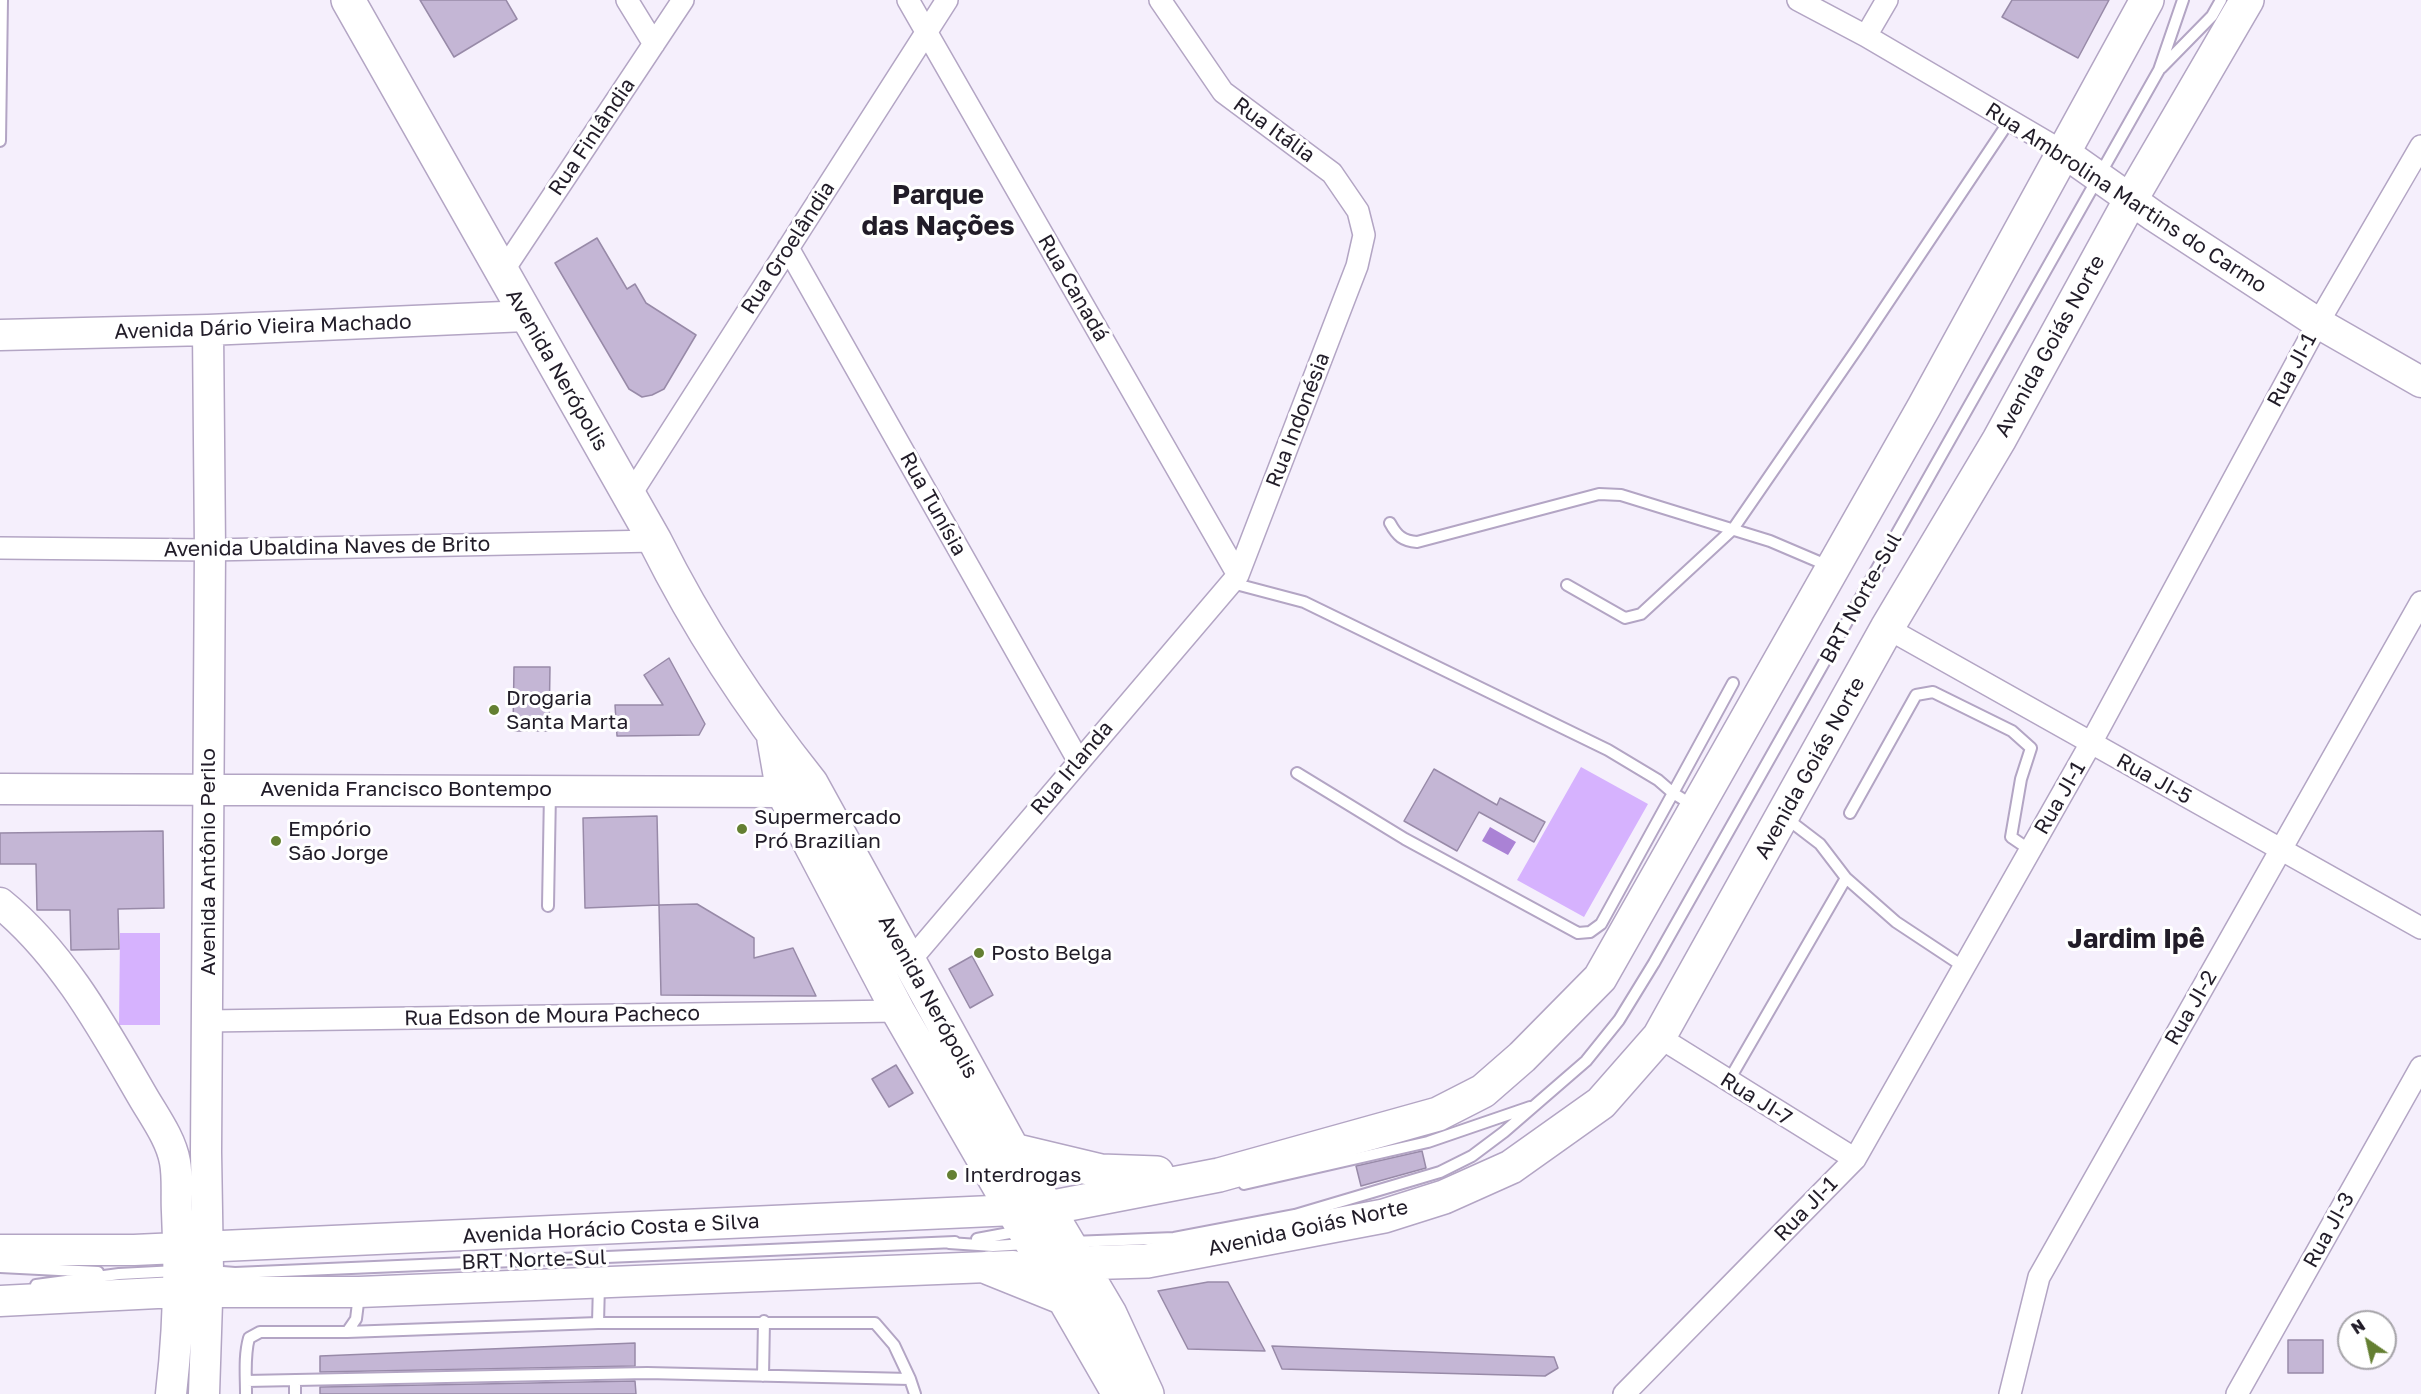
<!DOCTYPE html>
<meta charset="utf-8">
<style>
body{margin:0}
#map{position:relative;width:2421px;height:1394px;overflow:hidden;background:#f5effc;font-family:"Golos Text",sans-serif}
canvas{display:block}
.north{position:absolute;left:2337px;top:1310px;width:60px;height:60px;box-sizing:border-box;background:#fff;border:2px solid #a6a4a9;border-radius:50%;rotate:326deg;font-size:16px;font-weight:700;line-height:24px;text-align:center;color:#211c28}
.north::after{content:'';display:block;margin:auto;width:21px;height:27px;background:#647f32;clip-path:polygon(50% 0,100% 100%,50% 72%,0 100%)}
</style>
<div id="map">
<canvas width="2421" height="1394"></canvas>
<div class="north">N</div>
</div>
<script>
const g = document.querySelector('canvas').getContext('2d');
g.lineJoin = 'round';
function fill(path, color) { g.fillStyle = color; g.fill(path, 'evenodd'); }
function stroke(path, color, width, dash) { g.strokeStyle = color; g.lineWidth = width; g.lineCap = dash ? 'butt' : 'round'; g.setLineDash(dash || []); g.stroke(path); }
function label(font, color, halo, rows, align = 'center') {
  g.font = font + ' "Golos Text",sans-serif'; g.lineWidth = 6; g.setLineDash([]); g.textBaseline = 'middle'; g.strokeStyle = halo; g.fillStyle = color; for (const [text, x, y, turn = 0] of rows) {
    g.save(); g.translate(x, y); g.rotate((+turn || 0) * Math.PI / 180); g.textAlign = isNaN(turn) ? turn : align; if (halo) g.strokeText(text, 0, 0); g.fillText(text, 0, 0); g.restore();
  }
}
fill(new Path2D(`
 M1581,767l67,37 -64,113 -67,-37z
 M120,933h40v92h-41z`), '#d6b2fe');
fill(new Path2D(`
 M1490,827l26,15 -8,13 -26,-14z`), '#aa82d5');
const building = new Path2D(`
 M420,0h86l11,19 -63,38z
 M2012,0h97l-31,58 -76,-41z
 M597,238l30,51 8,-5 11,19 50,32 -32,54 -12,6 -10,2 -13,-8 -74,-126z
 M669,658l36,66 -6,11 -82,1 -2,-31h48l-19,-30z
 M514,667h36l-1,64h-36z
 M1434,769l63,36 3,-7 45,24 -11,20 -55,-30 -22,39 -53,-30z
 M657,816l2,89 -74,3 -2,-90z
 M163,831l1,77 -46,1 1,40 -48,1 -1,-40h-33l-1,-46h-36v-31z
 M697,904l57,34v20l39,-10 23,48 -155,-1 -2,-90z
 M972,956l21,39 -23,13 -21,-39z
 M896,1065l17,28 -24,14 -17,-28z
 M1422,1151l4,17 -65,18 -5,-20z
 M1208,1282h20l37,69 -77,-2 -30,-58z
 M2288,1340h35v33h-35z
 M635,1343v23l-315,6v-16z
 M1272,1346l282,11 4,11 -13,8 -263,-7z
 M635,1381l1,13h-316v-7z`);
fill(building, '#c4b6d5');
stroke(building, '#988aa8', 1.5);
const lane = new Path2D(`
 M2161,68l51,-52 9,-16
 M0,141l2,-141
 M1390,523c7,13 13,18 27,19l182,-48 22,1 149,46 61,26
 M1232,583l72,19 304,148 50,30 15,13 -72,131 -11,8 -12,1 -173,-94 -108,-66
 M1567,585l58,33 16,-4 92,-85 126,-183 151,-226
 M1694,806l-21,-13 60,-110
 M1850,813l66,-118 17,-3 79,39 19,17 -10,31 -10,58 19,13
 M1786,818l34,26 26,34 50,44 68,45
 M548,906l2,-114
 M1728,1082l118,-204
 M1244,1184l184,-42 102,-35
 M977,1239l43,-8
 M1072,1242l102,-4 121,-23 145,-43 32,-16 32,-24 82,-71 33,-41 35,-57 505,-893 24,-70
 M949,1243l44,3 34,-2
 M0,1267l98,5
 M210,1271l25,2 720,-31
 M36,1285l83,-11 57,-3
 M598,1323l1,-39
 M347,1332l9,-13 3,-24
 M763,1376l1,-55
 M910,1379l5,15
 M246,1394c0,-19 -2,-38 3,-56l11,-6h87l251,-9h277l19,22 16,34 -263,-6 -401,8
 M295,1394v-13`);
const street = new Path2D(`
 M627,0l27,44
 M908,0l330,575
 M1798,0l68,36 196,115
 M1866,36l21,-36
 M788,248l290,512
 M501,274l182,-274
 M629,497l318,-497
 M0,548l210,2 445,-9
 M1887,628l534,300
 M908,963l330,-388 119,-309 7,-31 -6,-24 -26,-38 -109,-81 -63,-92
 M207,1021l691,-10
 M1659,1037l196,122
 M1624,1394l231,-235 236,-416 227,-420 103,-177
 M2010,1394l29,-117 382,-675
 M2237,1394l184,-327`);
const secondary = new Path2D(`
 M2062,151l92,65 164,107 103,59
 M0,335l208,-5 318,-14
 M0,789l783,3 22,-7
 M0,903c62,50 103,125 143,194 11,19 28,42 32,65 3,16 1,34 2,50 3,60 1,122 -6,182
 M0,1250h134l902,-41
 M0,1301l177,-9h182l654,-26
 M204,1394l4,-123 -2,-119 4,-602 -2,-220`);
const primary = new Path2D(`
 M348,0l307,541c43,86 96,167 156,242l202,367 97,164 37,80
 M774,740l9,52 115,219 221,383
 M1013,1150l88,21 56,2
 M1048,1208l171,-33 219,-61 45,-23 39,-34 78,-79 324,-571 223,-407
 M1078,1263l69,-2 237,-45 60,-19 67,-30 90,-64 58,-66 228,-409 112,-188 132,-241 116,-199
 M989,1268l77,31`);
stroke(lane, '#b3a5c4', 14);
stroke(street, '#b3a5c4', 24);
stroke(secondary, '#b3a5c4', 33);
stroke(primary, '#b3a5c4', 36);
stroke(lane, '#fff', 10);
stroke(street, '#fff', 21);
stroke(secondary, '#fff', 30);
stroke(primary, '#fff', 33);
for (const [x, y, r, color] of [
 [494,710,6,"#647f32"],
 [742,829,6,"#647f32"],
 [276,841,6,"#647f32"],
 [979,953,6,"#647f32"],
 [952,1175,6,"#647f32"]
]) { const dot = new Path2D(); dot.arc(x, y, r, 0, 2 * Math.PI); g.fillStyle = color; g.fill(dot); stroke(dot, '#fff', 2); }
label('21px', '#211c28', '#fff', [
 ["Rua Itália",1274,130,36],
 ["Rua Finlândia",592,137,-56],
 ["Rua Ambrolina Martins do Carmo",2126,198,33],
 ["Rua Groelândia",788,248,-57],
 ["Rua Canadá",1073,288,60],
 ["Avenida Dário Vieira Machado",263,327,-2],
 ["Avenida Goiás Norte",2050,346,-61],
 ["Avenida Nerópolis",557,370,60],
 ["Rua JI-1",2292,370,-62],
 ["Rua Indonésia",1298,420,-69],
 ["Rua Tunísia",933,504,61],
 ["Avenida Ubaldina Naves de Brito",327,547,-1],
 ["BRT Norte-Sul",1861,598,-61],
 ["Rua Irlanda",1072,768,-50],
 ["Avenida Goiás Norte",1810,768,-61],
 ["Rua JI-5",2154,779,29],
 ["Avenida Francisco Bontempo",406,789],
 ["Rua JI-1",2060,798,-60],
 ["Avenida Antônio Perilo",208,862,-90],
 ["Avenida Nerópolis",928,997,61],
 ["Rua JI-2",2191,1008,-60],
 ["Rua Edson de Moura Pacheco",552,1016,-1],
 ["Rua JI-7",1756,1099,32],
 ["Rua JI-1",1806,1209,-46],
 ["Avenida Goiás Norte",1308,1228,-12],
 ["Avenida Horácio Costa e Silva",611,1229,-3],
 ["Rua JI-3",2329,1230,-61],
 ["BRT Norte-Sul",534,1260,-2]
]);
label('21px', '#211c28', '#fff', [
 ["Drogaria",506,698],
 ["Santa Marta",506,722],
 ["Supermercado",754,817],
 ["Pró Brazilian",754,841],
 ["Empório",288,829],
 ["São Jorge",288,853],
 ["Posto Belga",991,953],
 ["Interdrogas",964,1175]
], 'left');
label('bold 27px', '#211c28', '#fff', [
 ["Parque",938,195],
 ["das Nações",938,226],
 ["Jardim Ipê",2136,939]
]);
</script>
